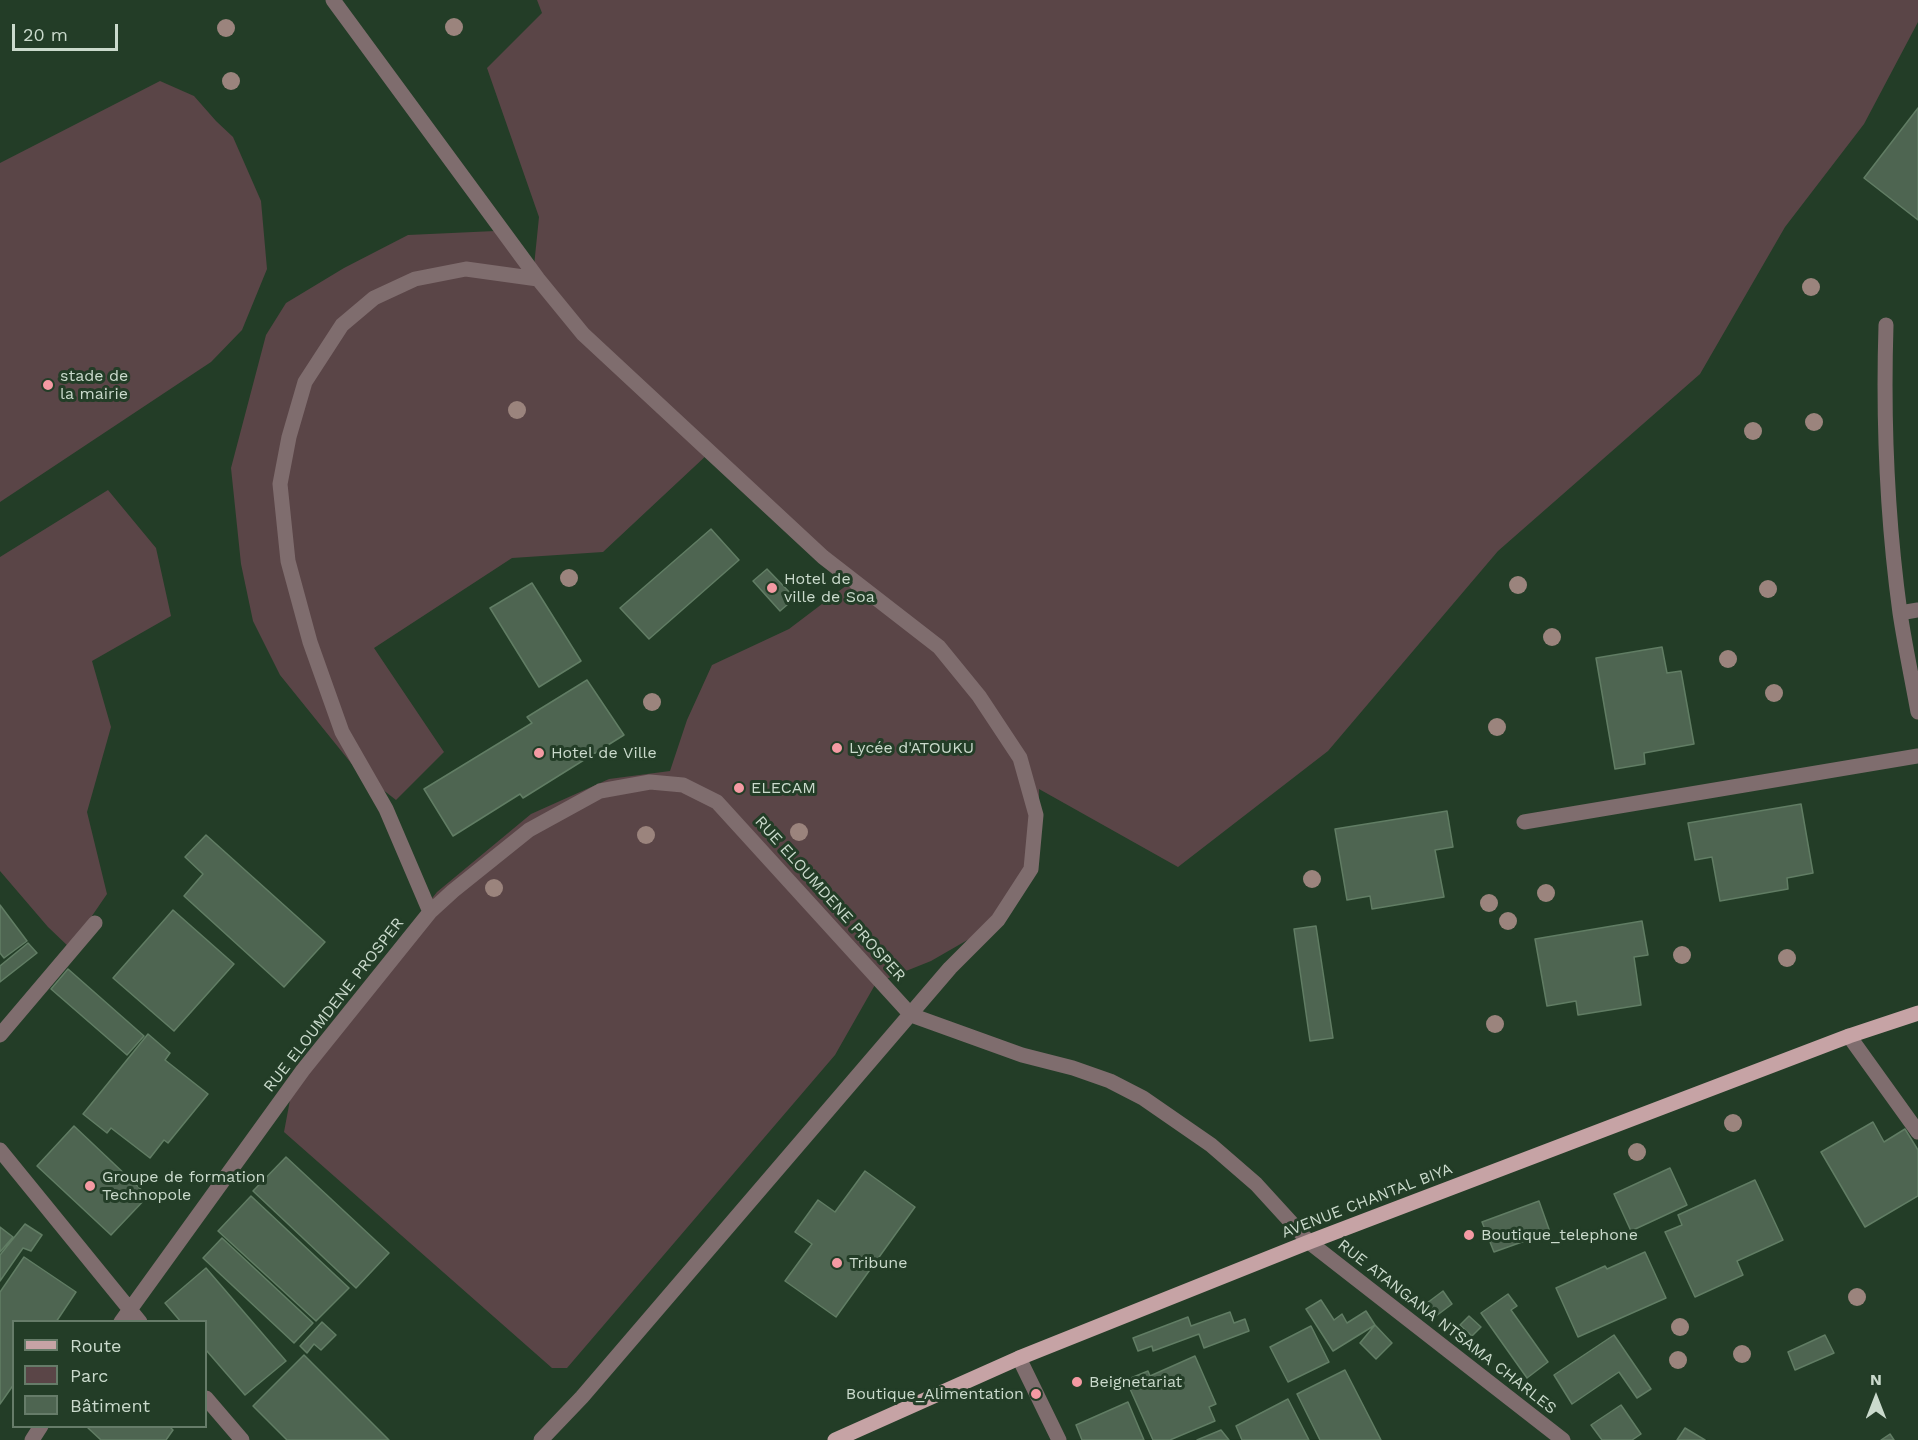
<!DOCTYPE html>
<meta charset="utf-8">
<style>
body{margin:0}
#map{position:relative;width:1918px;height:1440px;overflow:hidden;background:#233d27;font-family:"Work Sans",sans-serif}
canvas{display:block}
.legend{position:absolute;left:12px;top:1320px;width:195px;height:108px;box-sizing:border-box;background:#233d27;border:2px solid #667c69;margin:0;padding:8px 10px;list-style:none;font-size:18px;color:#cadacc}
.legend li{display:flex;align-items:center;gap:12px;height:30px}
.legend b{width:30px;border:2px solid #667c69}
.north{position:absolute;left:1846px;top:1368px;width:60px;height:60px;-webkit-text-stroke:4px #233d27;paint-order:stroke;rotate:0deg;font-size:16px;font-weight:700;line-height:24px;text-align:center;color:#cadacc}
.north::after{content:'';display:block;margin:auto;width:21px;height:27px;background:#cadacc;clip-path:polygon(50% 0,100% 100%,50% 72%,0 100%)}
.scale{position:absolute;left:12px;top:24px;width:106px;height:27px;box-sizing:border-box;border:3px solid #cadacc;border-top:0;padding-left:8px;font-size:18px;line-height:21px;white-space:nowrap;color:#cadacc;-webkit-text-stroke:4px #233d27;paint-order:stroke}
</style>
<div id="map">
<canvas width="1918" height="1440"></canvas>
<ul class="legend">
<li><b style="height:8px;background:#c6a3a5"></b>Route</li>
<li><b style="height:16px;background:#5a4547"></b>Parc</li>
<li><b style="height:16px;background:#4e6551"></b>Bâtiment</li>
</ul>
<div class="north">N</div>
<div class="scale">20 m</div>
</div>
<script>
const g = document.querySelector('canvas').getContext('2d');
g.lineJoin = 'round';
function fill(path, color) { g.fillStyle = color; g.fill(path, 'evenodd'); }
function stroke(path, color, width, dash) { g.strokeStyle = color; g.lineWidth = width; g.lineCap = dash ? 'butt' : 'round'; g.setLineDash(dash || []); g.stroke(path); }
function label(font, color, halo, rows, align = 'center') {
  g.font = font + ' "Work Sans",sans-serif'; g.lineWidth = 6; g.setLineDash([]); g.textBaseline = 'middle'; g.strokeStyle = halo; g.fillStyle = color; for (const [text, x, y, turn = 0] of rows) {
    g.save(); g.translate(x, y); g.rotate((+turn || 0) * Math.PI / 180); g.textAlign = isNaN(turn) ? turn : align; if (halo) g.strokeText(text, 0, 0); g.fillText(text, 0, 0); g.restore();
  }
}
fill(new Path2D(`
 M537,0h1381v22l-54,102 -79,103 -85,147 -202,177 -170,200 -150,116 -139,-78v64l-49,74 -59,34 -55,22 -41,72 -268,313h-15l-268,-236 12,-64 141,-176 94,-78 78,-35 61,-8 17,-51 25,-55 77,-36 62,-47 -142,-129 -106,99 -91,6 -138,90 70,104 -48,48 -41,-32 -75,-93 -27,-54 -12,-57 -10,-96 35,-133 20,-32 58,-35 64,-33 87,-4 38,45 6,-59 -52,-149 55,-55z
 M160,81l34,15 22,25 17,16 28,64 6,68 -25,61 -31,32 -211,140v-339z
 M108,490l48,58 15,68 -79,45 19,66 -24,85 20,82 -37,54 -22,-21 -48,-56v-314z`), '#5a4547');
const building = new Path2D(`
 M1918,108v112l-54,-42z
 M711,529l28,31 -90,79 -29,-31z
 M767,569l28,29 -15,13 -27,-30z
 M532,583l49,78 -42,26 -49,-79z
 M1662,647l5,26 14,-2 13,73 -50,9 1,11 -30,5 -19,-111z
 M587,680l37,55 -101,63 -3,-4 -67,42 -29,-47 108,-66 -5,-6z
 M1801,804l12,69 -26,5 1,11 -68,12 -8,-44 -17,3 -7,-37z
 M1447,811l6,36 -18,3 9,47 -72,12 -2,-13 -23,4 -12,-71z
 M206,835l119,107 -41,45 -100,-91 19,-22 -18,-17z
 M0,905l27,36 -23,17 -4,-5z
 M173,910l61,54 -60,67 -61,-53z
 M1642,921l6,34 -14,2 7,48 -63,10 -2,-14 -29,5 -12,-67z
 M1316,926l17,112 -23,3 -16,-112z
 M28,943l9,10 -37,29v-16z
 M68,969l76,67 -17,19 -76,-66z
 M148,1034l22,19 -5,7 43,34 -40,49 -4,-3 -14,18 -39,-30 -4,5 -24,-19z
 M1873,1122l11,20 21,-13 13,21v46l-53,31 -44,-75z
 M74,1126l74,70 -37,39 -74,-69z
 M286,1157l103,96 -33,35 -103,-97z
 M1670,1168l17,37 -56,26 -17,-37z
 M865,1171l50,36 -79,110 -51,-36 27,-37 -17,-12 23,-32 17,12z
 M1755,1180l28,60 -46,21 6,14 -48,22 -30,-65 17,-7 -4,-10z
 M251,1196l98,92 -33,33 -98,-90z
 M1539,1201l11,31 -56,20 -12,-30z
 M25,1224l17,11 -11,16 -8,-3 -23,33v-26z
 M0,1227l13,10 -13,15z
 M222,1238l91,85 -19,20 -91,-85z
 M1645,1252l21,46 -88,39 -22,-49 49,-22 2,3z
 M24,1257l52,35 -20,30h-42v62l-14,20v-112z
 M206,1268l80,93 -41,34 -39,-45v-28h-25l-16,-19z
 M1443,1291l9,13 -16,12 -9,-13z
 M1508,1294l9,12 -6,4 37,52 -21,16 -46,-65z
 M1321,1300l13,20 8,-6 5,9 19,-12 9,14 -42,26 -27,-42z
 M1230,1312l4,11 11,-4 4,12 -45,17 -5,-14 -46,17 -1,-5 -14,5 -5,-13 55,-21 3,9z
 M1469,1316l12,11 -9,9 -12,-11z
 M322,1322l14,13 -15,15 -7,-6 -7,9 -7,-7z
 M1375,1325l17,18 -16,16 -16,-16z
 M1311,1326l18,36 -41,20 -18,-35z
 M1614,1335l37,54 -14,9 -18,-26 -47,32 -18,-29z
 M1825,1335l9,18 -39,17 -7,-18z
 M304,1355l85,85h-102l-34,-34z
 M1195,1356l21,48 -7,3 6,14 -45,19h-17l-27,-60 22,-9 2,5z
 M1345,1370l36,70h-61l-23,-46z
 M1288,1399l21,41h-67l-6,-14z
 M1128,1402l16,38h-62l-6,-15z
 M1621,1405l20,29 -9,6h-30l-11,-15z
 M89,1426h80l4,4 -7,10h-65l-13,-12z
 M1685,1428l20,12h-28z
 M1221,1430l8,10h-32z
 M1890,1434l4,6h-13z`);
fill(building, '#4e6551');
stroke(building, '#617d64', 1.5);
stroke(new Path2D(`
 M333,0l205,279 45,55 240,223 116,90 40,49 41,62 16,57 -5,54 -33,51 -48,48 -368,429 -41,43
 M1886,325c-3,96 1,193 14,288 5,33 12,66 18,99
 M1900,613l18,-3
 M1524,822l394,-66
 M430,912l-44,-103 -44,-77 -32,-90 -22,-81 -8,-77 9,-47 16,-55 37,-57 32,-27 41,-19 51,-10 72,10
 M0,1035l95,-112
 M1849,1036l69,96
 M0,1150l140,172
 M121,1322l182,-252 127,-158 23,-21 76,-61 71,-39 50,-9 33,3 34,17 194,213 111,40 51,13 37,13 33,17 68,47 45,39 53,58 254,198
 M1019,1358l40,82
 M206,1398l36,42
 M32,1440l9,-14`), '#7f6d6e', 15);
stroke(new Path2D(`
 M835,1440l184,-82 290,-116 540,-206 69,-23`), '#c6a3a5', 15);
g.fillStyle = '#9b847d';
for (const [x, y] of [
 [454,27],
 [226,28],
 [231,81],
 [1811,287],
 [517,410],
 [1814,422],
 [1753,431],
 [569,578],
 [1518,585],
 [1768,589],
 [1552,637],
 [1728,659],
 [1774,693],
 [652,702],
 [1497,727],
 [799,832],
 [646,835],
 [1312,879],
 [494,888],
 [1546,893],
 [1489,903],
 [1508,921],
 [1682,955],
 [1787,958],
 [1495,1024],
 [1733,1123],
 [1637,1152],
 [1857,1297],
 [1680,1327],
 [1742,1354],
 [1678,1360]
]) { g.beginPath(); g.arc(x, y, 9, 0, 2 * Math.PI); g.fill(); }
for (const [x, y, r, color] of [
 [48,385,6,"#f49aa3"],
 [772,588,6,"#f49aa3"],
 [837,748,6,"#f49aa3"],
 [539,753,6,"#f49aa3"],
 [739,788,6,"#f49aa3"],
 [90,1186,6,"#f49aa3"],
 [1469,1235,6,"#f49aa3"],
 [837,1263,6,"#f49aa3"],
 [1077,1382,6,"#f49aa3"],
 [1036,1394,6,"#f49aa3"]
]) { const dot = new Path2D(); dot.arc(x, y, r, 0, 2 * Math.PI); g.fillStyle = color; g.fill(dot); stroke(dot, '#233d27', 2); }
label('16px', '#cadacc', '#233d27', [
 ["stade de",60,376],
 ["la mairie",60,394],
 ["Hotel de",784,579],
 ["ville de Soa",784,597],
 ["Lycée d'ATOUKU",849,748],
 ["Hotel de Ville",551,753],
 ["ELECAM",751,788],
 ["Groupe de formation",102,1177],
 ["Technopole",102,1195],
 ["Boutique_telephone",1481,1235],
 ["Tribune",849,1263],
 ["Beignetariat",1089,1382],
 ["Boutique_Alimentation",1024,1394,"right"]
], 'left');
label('16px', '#cadacc', '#233d27', [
 ["RUE ELOUMDENE PROSPER",830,899,48],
 ["RUE ELOUMDENE PROSPER",334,1005,-52],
 ["AVENUE CHANTAL BIYA",1367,1201,-21],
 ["RUE ATANGANA NTSAMA CHARLES",1447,1327,38]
]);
</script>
